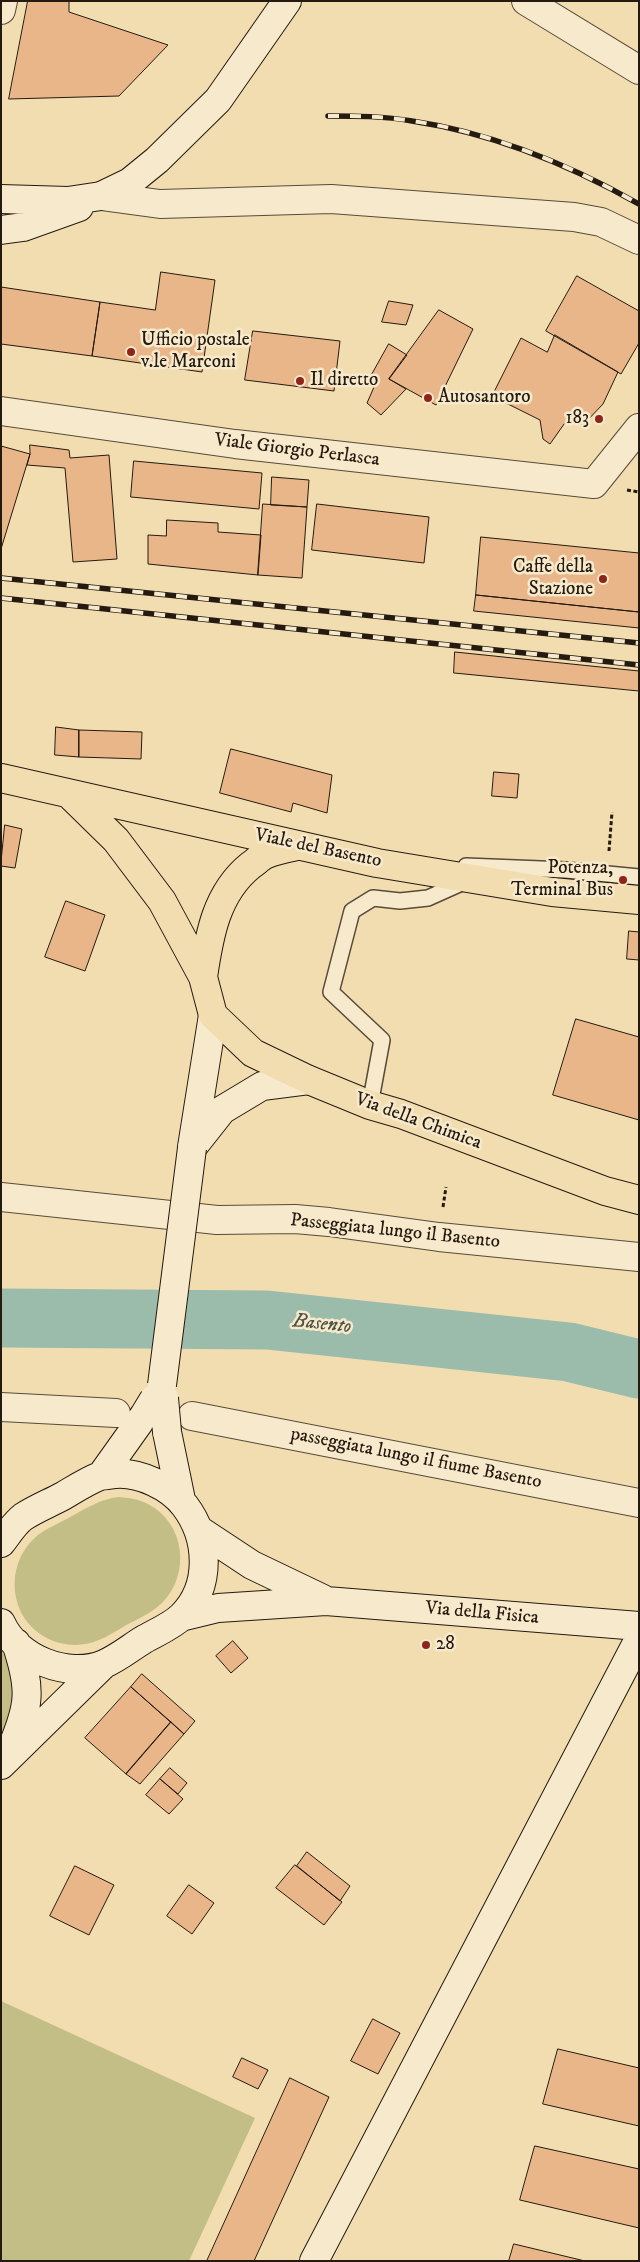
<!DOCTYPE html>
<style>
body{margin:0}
#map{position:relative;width:640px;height:2262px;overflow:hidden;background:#f2ddb1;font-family:"IM FELL DW Pica",serif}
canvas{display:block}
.frame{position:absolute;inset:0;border:2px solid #251a0f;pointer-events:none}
</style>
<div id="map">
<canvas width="640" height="2262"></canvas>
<div class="frame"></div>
</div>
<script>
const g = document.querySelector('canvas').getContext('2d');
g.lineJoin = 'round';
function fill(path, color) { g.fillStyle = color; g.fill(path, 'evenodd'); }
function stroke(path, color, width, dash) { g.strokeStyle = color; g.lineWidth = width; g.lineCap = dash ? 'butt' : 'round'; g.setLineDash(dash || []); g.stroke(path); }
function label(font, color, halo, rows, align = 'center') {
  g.font = font + ' "IM FELL DW Pica",serif'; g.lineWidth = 5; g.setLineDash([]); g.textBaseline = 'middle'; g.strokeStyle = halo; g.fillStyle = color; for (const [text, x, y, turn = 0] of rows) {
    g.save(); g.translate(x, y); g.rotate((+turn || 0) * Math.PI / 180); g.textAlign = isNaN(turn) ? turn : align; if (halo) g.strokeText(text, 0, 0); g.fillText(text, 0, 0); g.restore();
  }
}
fill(new Path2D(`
 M119,1497c10,1 19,2 29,7 37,19 43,70 14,99 -10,10 -27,17 -39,24 -21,13 -38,22 -63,16 -17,-4 -33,-17 -40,-33 -11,-26 -5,-56 18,-75 9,-7 22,-12 32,-18 17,-9 30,-18 49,-20z
 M1,1649l10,20 4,33 -14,38z
 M1,2001l254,117 -66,143h-188z`), '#c3be86');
stroke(new Path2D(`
 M1,1318l266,2 302,32 70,17`), '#9bbcab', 59);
const building = new Path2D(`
 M28,1h41v11l99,33 -49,51 -110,3z
 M161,272l54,8 -13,92 -110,-16 8,-54 55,8z
 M577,276l62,35v32l-18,31 -75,-43z
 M1,287l99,15 -8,54 -91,-12z
 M389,301l24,4 -7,20 -24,-3z
 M439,310l34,19 -37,76 -47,-26z
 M253,331l87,10 -6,50 -89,-11z
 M555,335l63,37 -15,32 -20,21 -14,-8 -19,27 -7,-5 -3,-19 -48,-24 29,-58 26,14z
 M389,344l18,11 -18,24 17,10 -25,26 -14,-12 7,-16 -3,-11z
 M30,445l39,5 1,8 39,-3 8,104 -44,3 -8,-94 -38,-3 3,-11z
 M1,446l29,8 -29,95z
 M134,461l128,12 -3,36 -128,-12z
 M272,477l37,3 -2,27 -36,-2z
 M263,504l44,3 -5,71 -44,-3z
 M317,504l112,13 -5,46 -112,-13z
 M167,520l51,3v9l43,3 -3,40 -110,-11v-29l18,1z
 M481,537l158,16v59l-163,-17z
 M476,595l163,17v16l-165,-17z
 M455,652l184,19v20l-185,-18z
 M56,727l23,3v27l-24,-2z
 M79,730l63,2 -1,27 -62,-2z
 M231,749l101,26 -5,38 -34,-10 -2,9 -71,-19z
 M494,772l25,2 -2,24 -25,-2z
 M5,825l17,4 -7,39 -14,-2z
 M66,901l39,14 -20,56 -40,-14z
 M629,931l10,1v28l-12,-1z
 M576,1019l63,18v83l-86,-25z
 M233,1641l15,17 -17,15 -15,-17z
 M142,1674l53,47 -11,13 -53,-47z
 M131,1687l40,35 -45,52 -41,-36z
 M171,1722l13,12 -44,50 -14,-10z
 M170,1768l17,15 -9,11 -18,-15z
 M160,1779l23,20 -14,15 -23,-19z
 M307,1852l43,34 -10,15 -43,-35z
 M295,1865l47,37 -18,23 -48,-37z
 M75,1866l39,19 -25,50 -39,-19z
 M189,1885l25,18 -22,31 -25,-18z
 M373,2019l27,14 -22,41 -27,-13z
 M558,2049l81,19v58l-96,-22z
 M242,2058l26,12 -10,19 -25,-12z
 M290,2078l39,19 -75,164h-47z
 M535,2146l104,23v59l-119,-28z
 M514,2244l71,17h-76z`);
fill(building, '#e9b689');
stroke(building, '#251a0f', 1);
const lane = new Path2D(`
 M466,866l100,4 73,7
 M370,1105l12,-65 -51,-48 21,-81 21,-13 27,3 28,-3 38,-17`);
const street = new Path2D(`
 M526,1l113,69
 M1,10l2,-9
 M101,196l59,8 171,-5 243,18 27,5 38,18
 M1,411l234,33 359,40 45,-56
 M1,1197l216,23 78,-1 34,3 110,15 200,20
 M1,1407l115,6
 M192,1416l447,87`);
const secondary = new Path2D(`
 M1,199l67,2 33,-5 29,-14 27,-22 61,-60 69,-99
 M1,230l22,-3 56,-20
 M192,1147l21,-132
 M192,1148l30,-38 40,-24 47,-6
 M167,1432l14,68
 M101,1476l42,-59
 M199,1530l53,35 71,34
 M1,1543c7,-9 13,-19 22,-26 12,-8 27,-14 40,-21 12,-7 24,-15 37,-20 4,-1 10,-1 15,-2 24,-2 55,12 70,32 24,32 27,80 -3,110 -10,10 -27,17 -39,24 -13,8 -25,18 -39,24 -36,15 -87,-5 -103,-41
 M181,1617l37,-9 108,-7 313,25
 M10,1752c20,-46 22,-62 6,-109
 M1,1765l103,-101
 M314,2261l325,-622`);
const primary = new Path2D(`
 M1,778l376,85 175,29 87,8
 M68,793l48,47 46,61 41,76 10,38 40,38 56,27 61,25 31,9 204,77 34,9
 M203,977c6,-41 13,-84 48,-112 5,-3 10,-9 16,-11 9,-4 20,-6 30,-8`);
stroke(lane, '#584b38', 18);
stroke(street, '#584b38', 30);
stroke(secondary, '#251a0f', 30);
stroke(primary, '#251a0f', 30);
stroke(new Path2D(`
 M627,490l12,2
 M609,851l3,-39
 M443,1207l3,-20`), '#251a0f', 3, [4, 2.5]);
stroke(lane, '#f7e9cc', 15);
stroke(street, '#f7e9cc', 28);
stroke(secondary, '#f7e9cc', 28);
stroke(primary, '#f2ddb1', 28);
const rail = new Path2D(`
 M328,116c28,0 56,0 84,5 81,12 156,43 227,83
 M1,578l638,65
 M1,598l638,67`);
stroke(rail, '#251a0f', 5.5);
stroke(rail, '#f7e9cc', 4, [11]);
const secondaryBridge = new Path2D(`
 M162,1385l30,-237
 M164,1398l3,34
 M143,1417l11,-18`);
stroke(secondaryBridge, '#251a0f', 30, []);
stroke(secondaryBridge, '#f7e9cc', 28);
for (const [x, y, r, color] of [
 [131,352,5,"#8f2418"],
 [300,381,5,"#8f2418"],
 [428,398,5,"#8f2418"],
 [599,419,5,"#8f2418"],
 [603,579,5,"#8f2418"],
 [623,880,5,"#8f2418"],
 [426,1645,5,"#8f2418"]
]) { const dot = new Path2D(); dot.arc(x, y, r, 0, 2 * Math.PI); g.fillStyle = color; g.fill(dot); stroke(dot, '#f7e9cc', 2); }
label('19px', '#251a0f', '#f7e9cc', [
 ["Ufficio postale",141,341],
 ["v.le Marconi",141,363],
 ["Il diretto",310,381],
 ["Autosantoro",438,398],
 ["183",589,419,"right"],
 ["Caffe della",593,568,"right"],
 ["Stazione",593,590,"right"],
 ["Potenza,",613,869,"right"],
 ["Terminal Bus",613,891,"right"],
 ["28",436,1645]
], 'left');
label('19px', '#251a0f', '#f7e9cc', [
 ["Viale Giorgio Perlasca",297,451,7],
 ["Viale del Basento",318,849,12],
 ["Via della Chimica",418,1122,20],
 ["Passeggiata lungo il Basento",395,1232,6],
 ["passeggiata lungo il fiume Basento",416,1459,11],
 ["Via della Fisica",482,1614,5]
]);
label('italic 20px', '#4e5346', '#f7e9cc', [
 ["Basento",322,1325,6]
]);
</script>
